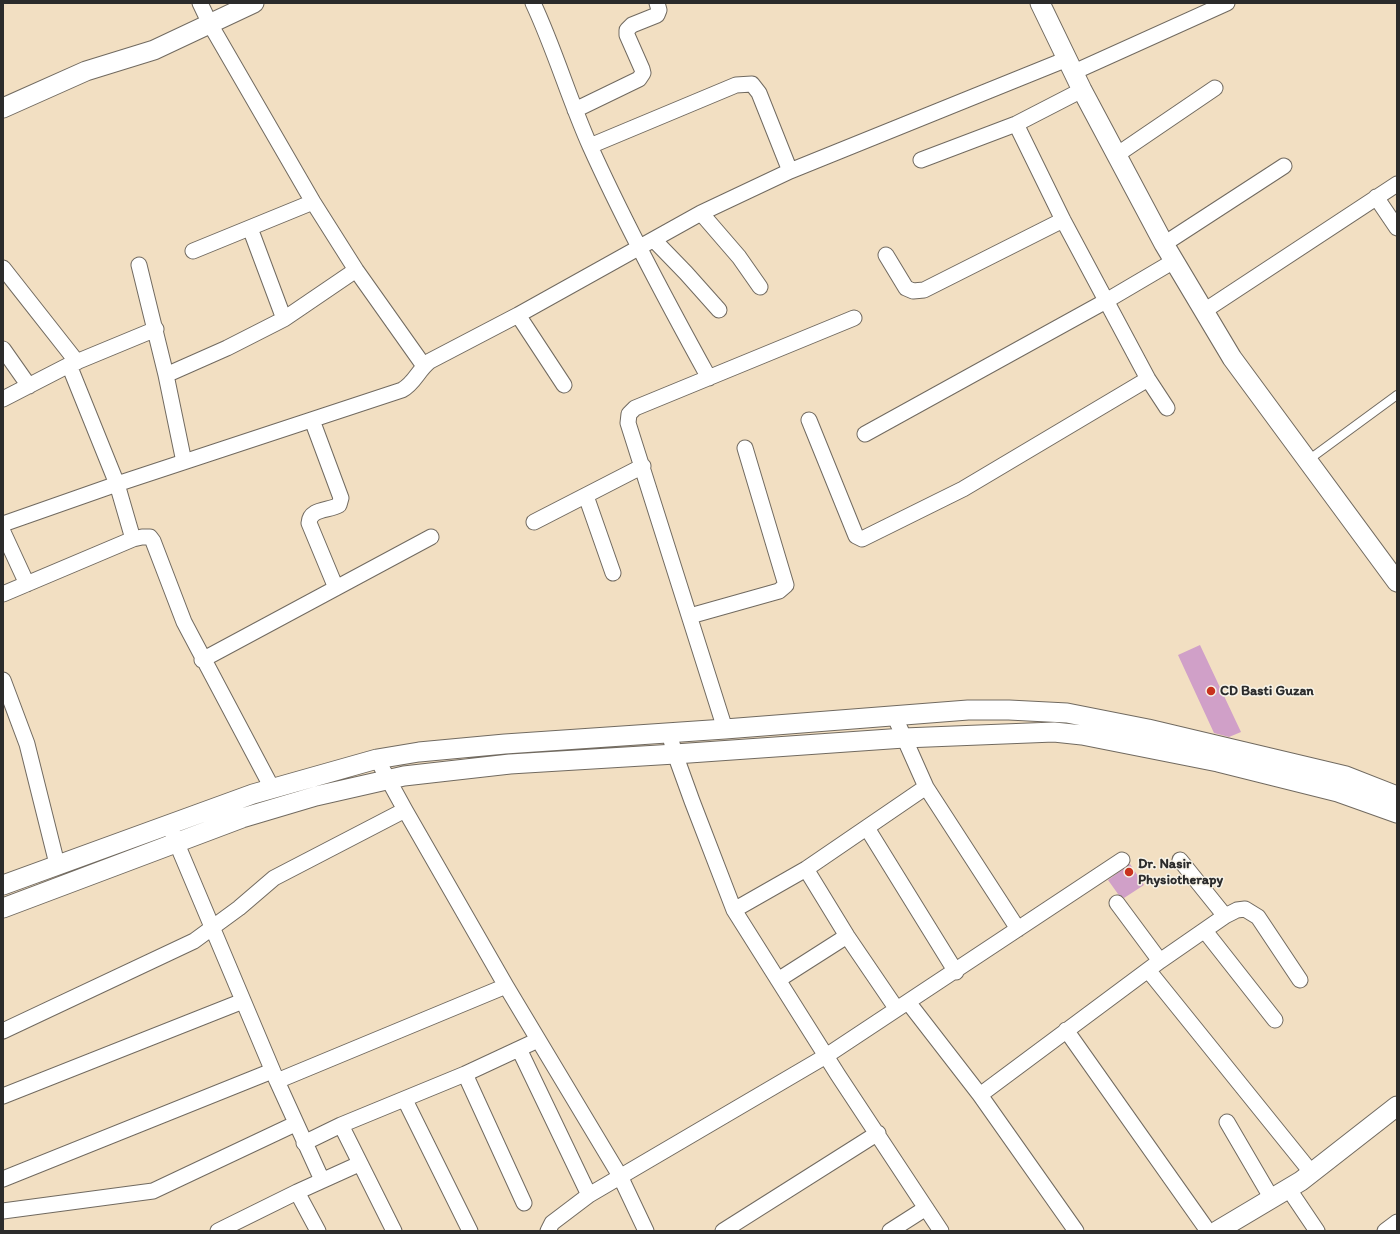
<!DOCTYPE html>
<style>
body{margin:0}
#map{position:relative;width:1400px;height:1234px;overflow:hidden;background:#f2dfc2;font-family:Itim,sans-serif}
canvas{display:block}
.frame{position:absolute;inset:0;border:4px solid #2b2b2b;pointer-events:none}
</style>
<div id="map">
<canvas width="1400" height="1234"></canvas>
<div class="frame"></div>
</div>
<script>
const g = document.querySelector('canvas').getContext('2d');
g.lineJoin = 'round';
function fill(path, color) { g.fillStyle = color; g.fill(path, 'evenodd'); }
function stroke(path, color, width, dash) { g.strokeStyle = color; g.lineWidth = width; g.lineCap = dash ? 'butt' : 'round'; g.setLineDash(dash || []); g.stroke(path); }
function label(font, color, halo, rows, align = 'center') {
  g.font = font + ' Itim,sans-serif'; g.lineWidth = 3; g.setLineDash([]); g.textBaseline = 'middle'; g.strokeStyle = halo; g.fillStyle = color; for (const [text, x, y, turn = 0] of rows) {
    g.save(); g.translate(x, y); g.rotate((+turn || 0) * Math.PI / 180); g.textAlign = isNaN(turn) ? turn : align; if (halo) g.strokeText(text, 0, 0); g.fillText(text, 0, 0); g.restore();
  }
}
fill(new Path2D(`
 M1200,645l41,87 -12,5 -15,-4 -36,-78z
 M1130,864l14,21 -20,13 -6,-4 -10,-14z`), '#d0a0c8');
const service = new Path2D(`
 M1307,461l90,-66`);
const minor = new Path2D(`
 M200,3l10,21 103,178 43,68 68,96
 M533,3c22,47 36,96 57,143 36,80 77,156 119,232
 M1074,72l153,-69
 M575,110l64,-31 4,-6 -1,-4 -15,-34v-5l5,-5 25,-10 2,-5 -2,-7
 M1016,124l47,96 85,159 19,29
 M590,146l146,-61 16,-1 7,9 31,78
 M1118,154l97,-66
 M921,160l95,-36 66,-34
 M1376,197l21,31
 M701,213l38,44 21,30
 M250,228l34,91
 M654,240l32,33 33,37
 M1164,244l120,-78
 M193,251l120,-49
 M886,255l20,33 7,3 11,-1 139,-70
 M139,265l27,110 18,87
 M3,268l74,94
 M1204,311l193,-127
 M518,315l46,70
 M3,349l26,37
 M69,365l48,119 16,55
 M166,375l61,-27 57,-29 72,-49
 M3,399l66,-34 87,-36
 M312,420l29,78 -2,7c-10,6 -29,3 -30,18l27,65
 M809,420l47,116 6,3 101,-50 185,-110
 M865,434l241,-133 68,-40
 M586,496l27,77
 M534,522l109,-56
 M3,524l114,-40 285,-94c13,-7 16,-20 28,-29l88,-46 183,-102 89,-42 277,-112
 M3,532l24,52
 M3,594l130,-55 9,-2h8l3,4 31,81 88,166
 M690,616l89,-25 7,-6 -41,-137
 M202,660l229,-123
 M3,680l24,64 30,120
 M894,715l32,72 92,142
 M725,729l-97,-306 1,-9 6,-6 219,-90
 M669,733l6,21 17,47 42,109 104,165 103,156
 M377,759l28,51 101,176 114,190 26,55
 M867,828l89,144
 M172,832l105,249 45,99
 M1180,860l45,56
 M806,869l41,67 49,72
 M1117,903l43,58
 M734,910l72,-41 120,-82
 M1205,931l70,89
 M1148,970l163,202
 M778,980l69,-44
 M908,1002l72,93 96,136
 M1066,1030l142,201
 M3,1031l191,-90 45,-33 35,-30 131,-68
 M519,1049l70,146
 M465,1074l59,129
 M277,1081l229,-95
 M980,1095l180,-134 65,-45 12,-6 8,-1 13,8 42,63
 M3,1096l240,-95
 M405,1100l65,131
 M1227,1122l45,77
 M341,1125l53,106
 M304,1143l37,-18 124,-51 73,-34
 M3,1179l269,-108
 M1288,1188l29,43
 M297,1192l21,39
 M3,1211l150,-20 142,-67
 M218,1231l79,-39 62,-28
 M548,1231l4,-8 37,-28 237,-139 296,-196
 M723,1231l155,-98
 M890,1231l36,-23
 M1385,1231l12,-9`);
const tertiary = new Path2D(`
 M1040,3l42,87 82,154 68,114 165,224
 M3,108l83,-37 68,-21 100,-47
 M3,885l250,-91 124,-35 42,-7 86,-8 220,-15 243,-19h41l58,3 81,16 198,47 51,20
 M3,908l239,-90 74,-22 88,-20 106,-12 165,-10 229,-16 150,-6 28,3 136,27 120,30 59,21
 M1217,1231l84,-50 96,-75`);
stroke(service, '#716a60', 10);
stroke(minor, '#716a60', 17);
stroke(tertiary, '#716a60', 21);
stroke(service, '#fff', 8);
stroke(minor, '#fff', 15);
stroke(tertiary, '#fff', 19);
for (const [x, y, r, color] of [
 [1211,691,5,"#c8321e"],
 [1129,872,5,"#c8321e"]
]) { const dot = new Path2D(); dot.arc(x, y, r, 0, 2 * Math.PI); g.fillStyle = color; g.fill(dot); stroke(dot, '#f7f3e8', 1.5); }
label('bold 14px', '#2b2b2b', '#f7f3e8', [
 ["CD Basti Guzan",1220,691],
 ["Dr. Nasir",1138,864],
 ["Physiotherapy",1138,880]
], 'left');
</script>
